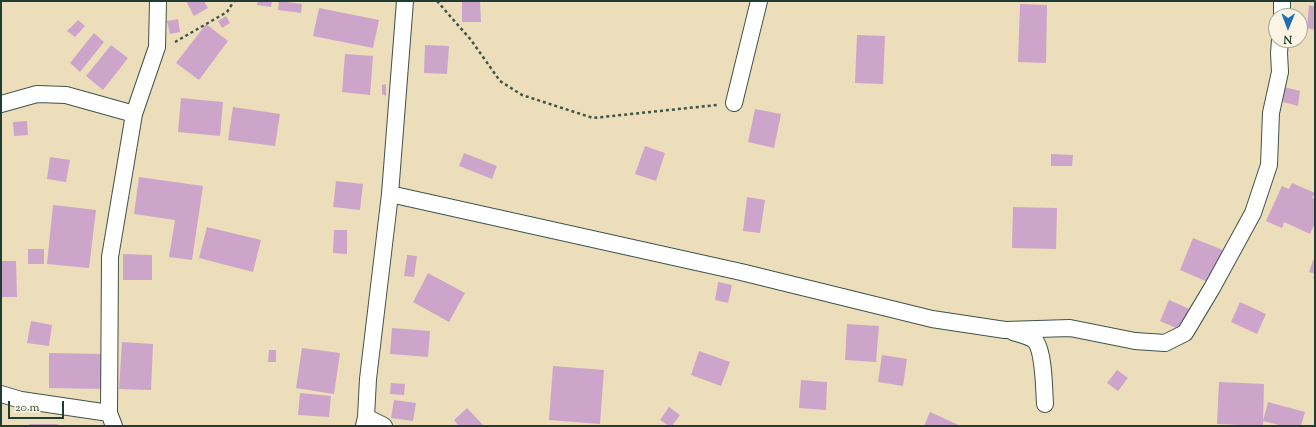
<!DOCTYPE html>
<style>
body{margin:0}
#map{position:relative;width:1316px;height:427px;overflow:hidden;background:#ecdeba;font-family:"Sorts Mill Goudy",serif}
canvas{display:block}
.frame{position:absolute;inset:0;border:2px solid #1f3d34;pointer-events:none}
.north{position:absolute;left:1268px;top:8px;width:40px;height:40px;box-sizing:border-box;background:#fcf5e5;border:1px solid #a4ab9e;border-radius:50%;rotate:181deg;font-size:11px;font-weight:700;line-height:16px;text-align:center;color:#1f3d34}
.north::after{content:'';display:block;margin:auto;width:14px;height:18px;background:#1f6fb2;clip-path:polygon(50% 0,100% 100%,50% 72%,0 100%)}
.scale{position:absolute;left:8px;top:401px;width:56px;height:18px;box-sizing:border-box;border:2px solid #1f3d34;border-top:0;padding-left:5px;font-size:12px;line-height:14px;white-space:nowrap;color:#1f3d34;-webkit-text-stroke:3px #fcf5e5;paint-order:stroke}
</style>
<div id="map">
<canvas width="1316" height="427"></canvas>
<div class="frame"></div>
<div class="north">N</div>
<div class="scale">20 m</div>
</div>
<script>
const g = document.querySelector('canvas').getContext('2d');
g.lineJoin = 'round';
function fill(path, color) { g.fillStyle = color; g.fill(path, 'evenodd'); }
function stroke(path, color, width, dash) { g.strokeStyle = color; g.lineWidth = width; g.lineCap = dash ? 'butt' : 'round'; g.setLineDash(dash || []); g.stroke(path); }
fill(new Path2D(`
 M186,1h18l4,7 -14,8z
 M258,1h14l-1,6 -14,-2z
 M279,1l23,3 -1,9 -23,-3z
 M462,1h18l1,21h-19z
 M1020,4l27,1 -1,58 -28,-1z
 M1309,5l6,2v23l-8,-2z
 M319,8l60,12 -6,28 -60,-12z
 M226,16l4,7 -8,5 -4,-7z
 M178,19l2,13 -10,2 -3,-13z
 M78,20l7,6 -10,11 -8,-6z
 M206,24l22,17 -29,39 -23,-17z
 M94,33l10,9 -24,30 -10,-9z
 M857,35l28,1 -2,48 -28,-1z
 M111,45l17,13 -25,32 -17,-14z
 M425,45l24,1 -2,28 -23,-1z
 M345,54l28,2 -3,39 -28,-3z
 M386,84v12l-4,-2v-9z
 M1284,87l16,4 -2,15 -15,-4z
 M181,98l42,4 -3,34 -42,-4z
 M233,107l47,7 -5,32 -47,-6z
 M755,109l26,5 -7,34 -26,-6z
 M27,121l1,14 -14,1 -1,-14z
 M645,146l20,7 -9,28 -21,-7z
 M464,153l33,13 -5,13 -33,-13z
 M1051,154l22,1 -1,11h-21z
 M50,157l20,3 -4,22 -19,-3z
 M139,177l64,9 -11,74 -23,-3 6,-37 -41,-6z
 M336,181l27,3 -3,26 -27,-3z
 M1292,183l23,10 -3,5 3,1v24l-5,11 -26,-12 -2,6 -16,-7 16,-35 7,3z
 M747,197l18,3 -5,33 -17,-2z
 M53,205l43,5 -7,58 -42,-4z
 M1013,207l44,1 -1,41 -44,-1z
 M207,227l54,13 -8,32 -54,-14z
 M334,230h13v24l-14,-1z
 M1193,238l35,14 -18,31 -30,-13z
 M28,249h16v15h-16z
 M123,254l29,1v25h-29z
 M407,255l10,1 -3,21 -10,-1z
 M1313,260l2,1v18l-2,-1 2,-4 -6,-2z
 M1,261h15l1,36h-16z
 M428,273l37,20 -16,29 -36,-20z
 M718,282l14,3 -4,18 -13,-3z
 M1169,300l25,11 -9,21 -25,-11z
 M1240,302l26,12 -9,20 -26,-12z
 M31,321l21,4 -3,21 -22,-3z
 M847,324l32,2 -3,36 -31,-2z
 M392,328l38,3 -2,26 -38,-3z
 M122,342l31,2 -2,46 -32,-1z
 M302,348l38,5 -6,41 -38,-6z
 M269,350h7v12h-8z
 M699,351l31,11 -9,24 -30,-11z
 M49,353l54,1 -1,35 -53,-1z
 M882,355l25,4 -4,27 -25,-4z
 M553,366l51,4 -4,54 -51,-4z
 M1117,370l11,8 -10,13 -11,-8z
 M801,380l26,2 -1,28 -27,-2z
 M1219,382l45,2 -1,42 -46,-2z
 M391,383l14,1 -1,11 -14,-1z
 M300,393l31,3 -2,21 -31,-2z
 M394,400l22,3 -3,18 -22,-3z
 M1268,402l37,10 -4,14h-18l-20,-5z
 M669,407l11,8 -8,11h-3l-9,-6z
 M467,408l17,18h-25l-5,-6z
 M930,412l31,14h-37z
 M29,424h29v2h-29z`), '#cda5ca');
const street = new Path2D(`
 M1282,16v-15
 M734,103l25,-102
 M1,104l36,-10 29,1 68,19
 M390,194l351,78 191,47 73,11 65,-2 65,13 30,2 20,-10 27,-45 41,-75 16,-48 2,-52 9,-41 -1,-19 1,-13
 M1013,332c7,2 19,5 23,10 8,12 8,47 9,62
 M1,394l20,6 88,13
 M366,417l18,9
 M114,426l-5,-13 1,-156 24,-143 23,-67 1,-46
 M364,426l2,-9 2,-38 22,-185 15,-193`);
stroke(street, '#3e5548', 18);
stroke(new Path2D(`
 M437,1l34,39 29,41 22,14 71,23 124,-13
 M175,42l52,-30 7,-11`), '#3e5548', 2.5, [3, 3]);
stroke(street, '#fff', 16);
</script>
